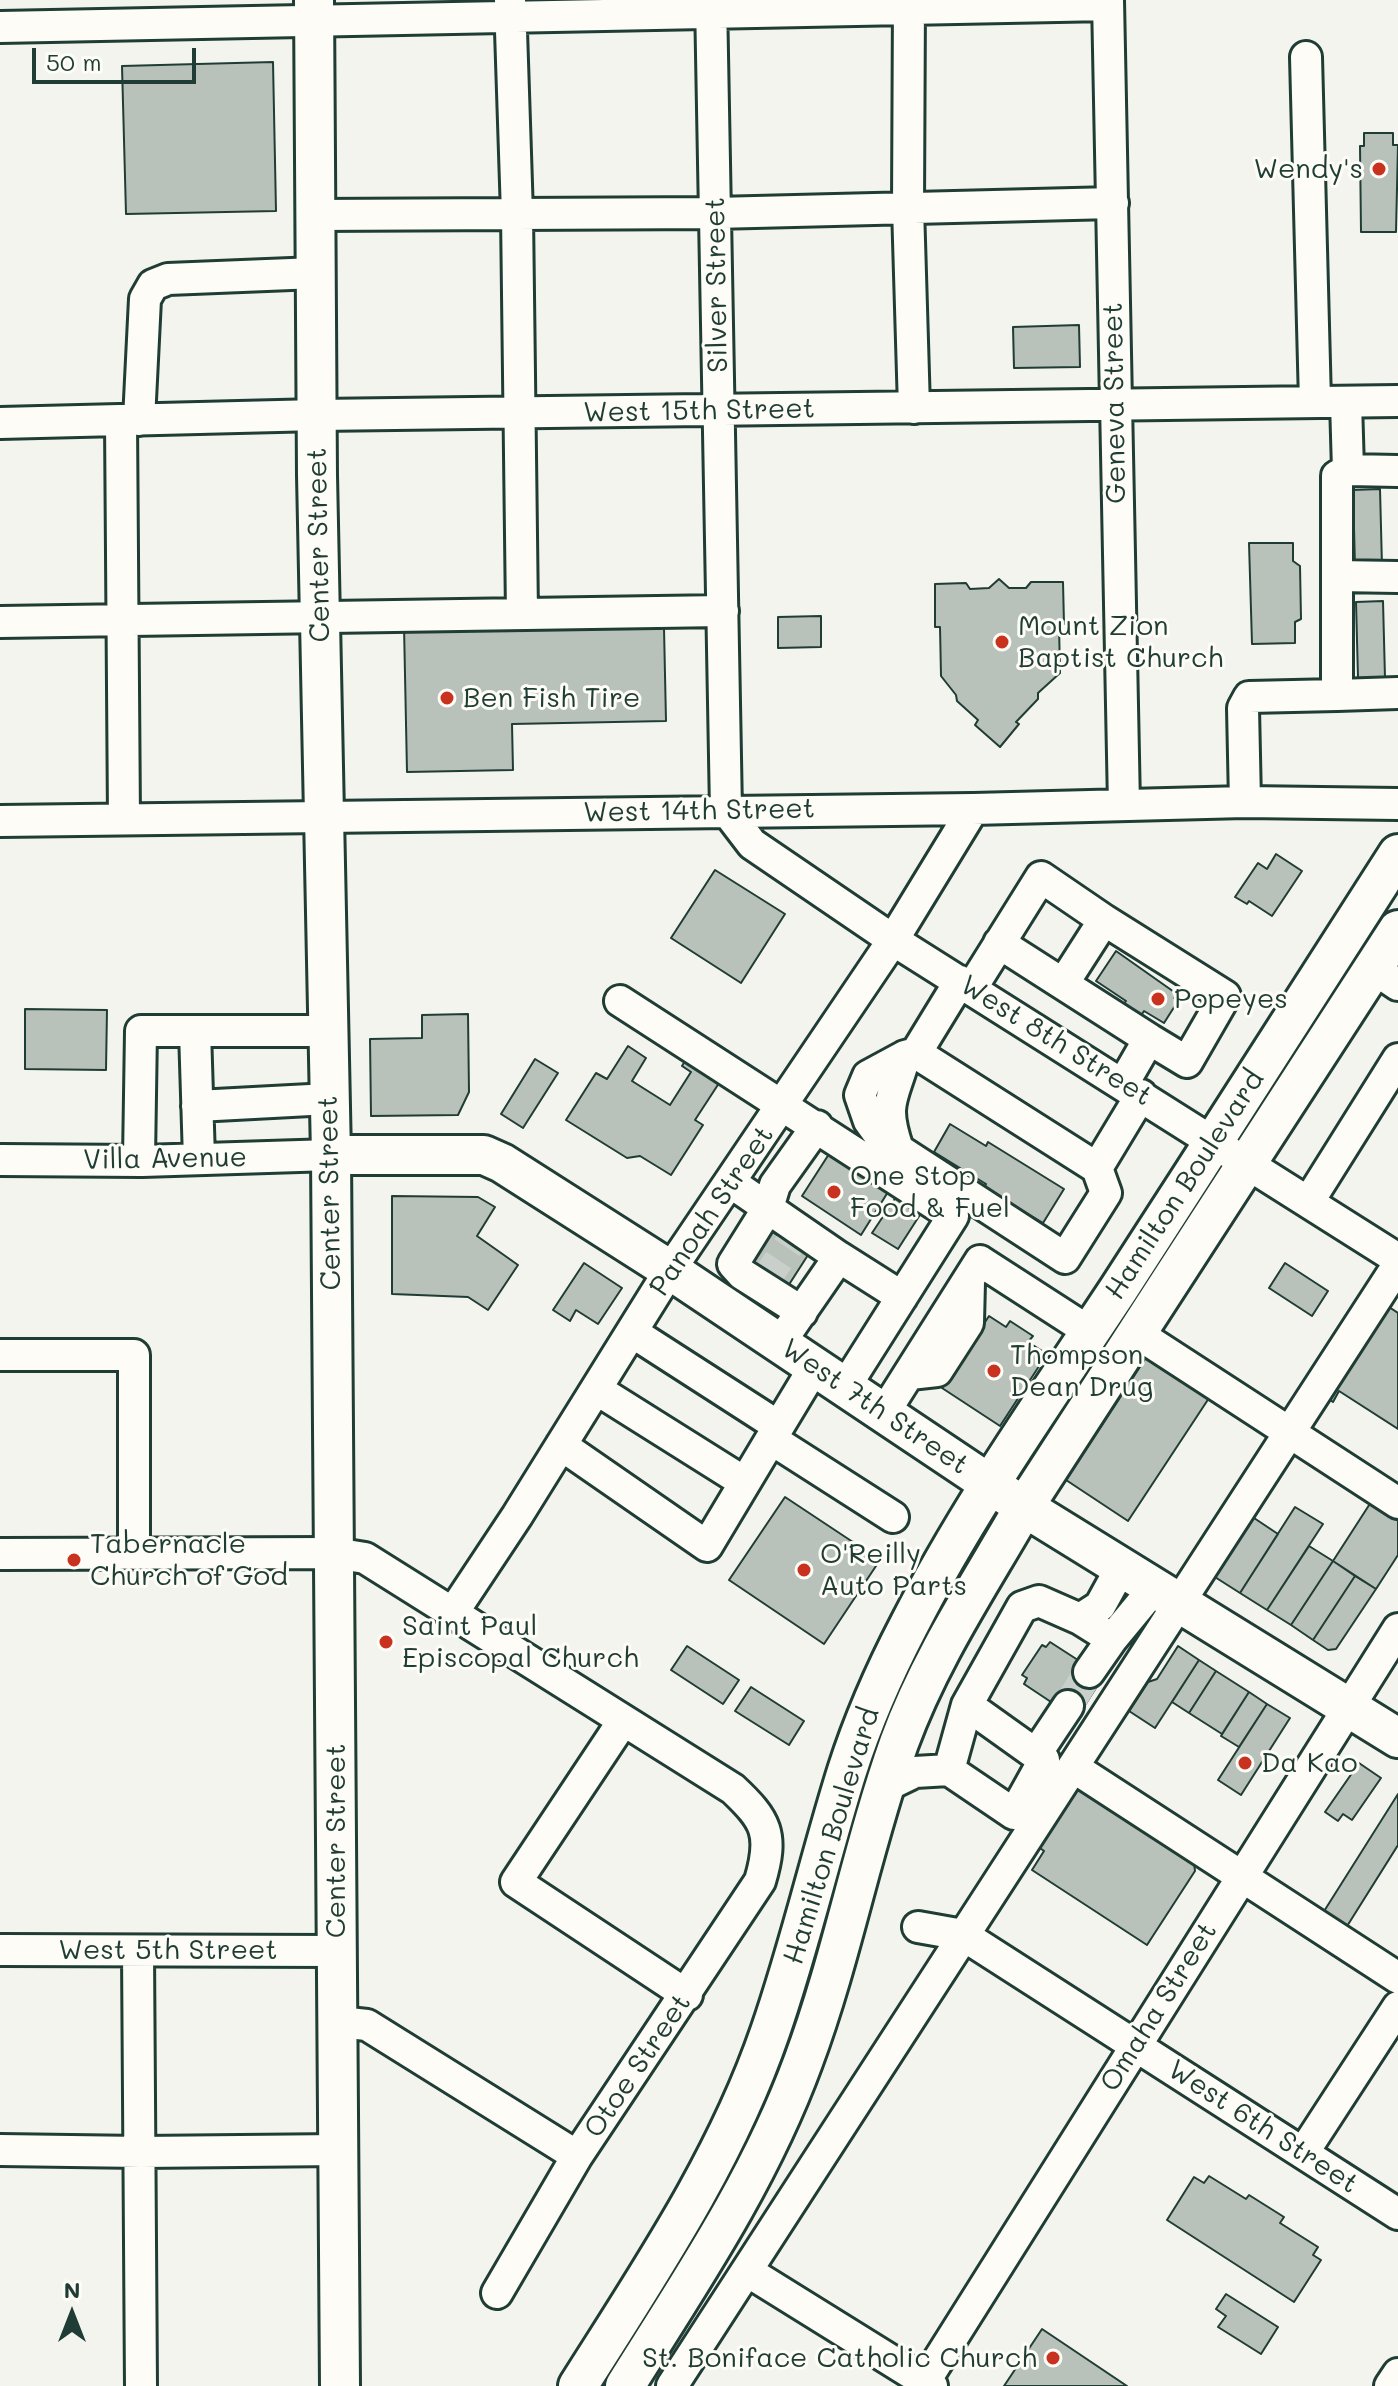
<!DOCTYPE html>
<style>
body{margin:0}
#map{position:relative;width:1398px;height:2386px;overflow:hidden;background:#f4f4ef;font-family:Mali,sans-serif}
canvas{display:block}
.north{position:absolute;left:32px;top:2274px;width:80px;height:80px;-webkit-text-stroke:6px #fdfcf7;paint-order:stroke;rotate:0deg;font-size:22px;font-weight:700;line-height:32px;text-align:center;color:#1f3d34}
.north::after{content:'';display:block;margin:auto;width:28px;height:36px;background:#1f3d34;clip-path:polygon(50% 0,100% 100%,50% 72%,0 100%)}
.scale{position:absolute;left:32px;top:48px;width:164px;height:36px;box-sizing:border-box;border:4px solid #1f3d34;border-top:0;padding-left:10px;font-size:24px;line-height:28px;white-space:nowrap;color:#1f3d34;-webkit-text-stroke:6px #fdfcf7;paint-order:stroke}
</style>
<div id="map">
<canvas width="1398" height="2386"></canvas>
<div class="north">N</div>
<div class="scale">50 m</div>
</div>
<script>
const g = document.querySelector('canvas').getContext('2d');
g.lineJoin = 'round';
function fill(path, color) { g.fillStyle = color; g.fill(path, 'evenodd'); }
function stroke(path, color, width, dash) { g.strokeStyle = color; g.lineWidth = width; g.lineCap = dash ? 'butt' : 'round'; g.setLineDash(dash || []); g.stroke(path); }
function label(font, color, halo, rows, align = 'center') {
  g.font = font + ' Mali,sans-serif'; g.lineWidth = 6; g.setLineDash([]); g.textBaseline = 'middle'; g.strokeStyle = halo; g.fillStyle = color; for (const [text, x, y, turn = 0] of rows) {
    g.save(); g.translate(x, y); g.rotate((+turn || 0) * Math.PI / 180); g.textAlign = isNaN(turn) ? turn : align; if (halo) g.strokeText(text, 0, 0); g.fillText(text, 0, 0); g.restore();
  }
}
const building = new Path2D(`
 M273,62l3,149 -150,3 -4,-148z
 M1364,133h29v12h5l-2,87h-35l-1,-86h4z
 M1079,325l1,42 -66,1 -1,-41z
 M1380,489l2,77 -27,1 -2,-77z
 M1249,543h44v18l7,5 1,53 -6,3v21l-43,1z
 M999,579l10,9h17l5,-6h32l1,42h-5l1,49 -22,20v6l-22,23 3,2 -19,23 -25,-22 3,-5 -21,-19 -1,-6 -15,-19 -1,-49h-5v-43l31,-1 4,6 19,-1z
 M1383,601l2,77h-27l-2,-76z
 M821,616v31l-43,1v-31z
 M515,624v6l149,-2 2,93 -154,3 1,46 -106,2 -3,-146z
 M1276,854l26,17 -30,45 -23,-15 -2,3 -12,-7 23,-34 9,6z
 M715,870l70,44 -44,69 -70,-45z
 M1116,951l61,43 -3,4 4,3 -14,22 -20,-12 -4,6 -17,-12 3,-4 -30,-20z
 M25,1009l82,1 -1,60 -81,-1z
 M468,1014l1,78 -11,23 -87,1 -1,-77 52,-1v-23z
 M628,1046l18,12 -14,23 38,24 21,-33 -9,-6 6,-10 35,21 -28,43 8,5 -32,50 -31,-19 -13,2 -61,-38 30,-47 11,6z
 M535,1059l23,14 -35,55 -22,-14z
 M950,1124l36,22 2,-4 76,47 -21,34 -59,-35 2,-4 -52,-32z
 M829,1154l59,38 -27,43 -59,-39z
 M900,1191l25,16 -27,42 -26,-16z
 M392,1196l86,1 17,10 -18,29 41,29 -30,45 -20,-13 -76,-3z
 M771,1231l37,24 -27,42 -37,-24z
 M584,1263l38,25 -24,36 -22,-14 -6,11 -17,-11z
 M1285,1263l43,28 -16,25 -43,-28z
 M1380,1301l18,12v116l-59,-38 -6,11 -12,-8z
 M989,1316l17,11 4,-6 23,15 -5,6 19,12 -47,72 -58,-38z
 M1150,1351l63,41 -85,129 -62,-41z
 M785,1497l95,63 -56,84 -95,-64z
 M1373,1499l25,16v40l-22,34 -43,-28z
 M1295,1507l28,17 -56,86 -27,-17z
 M1245,1512l33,22 -38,59 -33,-21z
 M1309,1546l24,15 -42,64 -24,-15z
 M1333,1561l22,15 -42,64 -22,-15z
 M1355,1576l21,13 -40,60 -8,1 -15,-10z
 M1050,1642l31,20 20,18 -21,33 -26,-9 -30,-20 3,-6 -5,-3 20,-30 4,2z
 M687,1646l52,34 -16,24 -52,-34z
 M1178,1646l21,14 -44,68 -26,-17 19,-29 9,-3z
 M1199,1660l17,11 -27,42 -17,-11z
 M1216,1671l33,21 -27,42 -33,-21z
 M751,1687l53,34 -15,24 -54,-34z
 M1249,1692l18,12 -28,43 -18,-11z
 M1267,1704l23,14 -49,77 -23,-15z
 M1359,1763l22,15 -29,42 -9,-6 -5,7 -13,-9z
 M1084,1784l109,70 2,17 -48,74 -115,-75 12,-19 -12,-9 35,-54z
 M1398,1794v51l-54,86 -23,-15z
 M1209,2176l37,23 3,-4 35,22 -4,6 38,24 -5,8 8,5 -27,42 -127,-82 27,-43 10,6z
 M1226,2294l52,33 -17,27 -43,-27 8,-11 -10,-7z
 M1042,2329l85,57h-123z`);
fill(building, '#b9c1bb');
stroke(building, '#1f3d34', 2);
stroke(new Path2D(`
 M762,1285l28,-42
 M1068,1706l21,-34`), '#c9cfca', 30, [30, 15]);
const minor = new Path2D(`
 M510,0l7,214 5,400
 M711,0l15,810 26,34 141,96 505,319
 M909,0l-1,207 6,201
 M1108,0l16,805
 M0,27l1108,-22
 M1306,57l9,345
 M315,215l400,-2 398,-10
 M1346,402l2,68
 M139,420l6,-121 8,-14 15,-6 148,-6
 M121,421l3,398
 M0,423l318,-8 1080,-14
 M1398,471l-50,-1 -11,6v219l61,-2
 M1337,576l61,1
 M0,622l723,-11
 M1245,802l-2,-94 6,-11 88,-2
 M0,821l973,-12 272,-7 153,2
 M999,943l64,41
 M1373,968l25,17
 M960,981l-44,72 -11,3 -37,20 -8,19 9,26 13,18 183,119 41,-65 -9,-25
 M971,989l70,-112 63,43
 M620,1001l333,215 -108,171
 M195,1031l4,128
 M916,1053l181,115 44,-73
 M1123,1084l26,-45 38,23 38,-66 -121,-76 -41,64 86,55
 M197,1106l132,-7
 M898,1149c-16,-47 -5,-49 7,-93
 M139,1159l2,-128h187
 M0,1160l142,1 189,-6
 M730,1182l109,75 -49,71
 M1309,1201l89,-142
 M839,1257l63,40
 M802,1312l-60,-38 -9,-10 35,-56 7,-23 42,-59
 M632,1332l146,94
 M1138,1334l260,169
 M0,1355h134v199
 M910,1374l27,-3 31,-48 1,-41
 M596,1389l148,93
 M884,1413l96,-152 110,71
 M771,1439l44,-73
 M561,1445l146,101 64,-107 122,78
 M0,1554l334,-1 31,5 368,231c33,31 41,45 27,92l-183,275 -80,137
 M452,1614l65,-98 153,-246 223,-330 80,-131
 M1080,1619l20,-13 22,-40
 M1089,1672l23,-33 43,-52
 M967,1705l77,55 -30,54 -65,-44 18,-65 55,-98 17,-6 41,18 32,20
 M623,1721l-107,161 171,113
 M1036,1754l32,-48
 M1073,1767l325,211
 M886,1786l29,-14 34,-2
 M918,1927l45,8 435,279
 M0,1950l337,1
 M138,1951l3,435
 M339,2022l28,3 210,131
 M0,2150l141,2 199,-2
 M1303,2153l95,-146
 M747,2271l185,115
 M672,2386l726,-1121
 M922,2386l476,-757
 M1390,2386l8,-12`);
const major = new Path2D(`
 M314,0l3,475 14,680 9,1231
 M331,1155h153l18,8 168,107 354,237 374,231
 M578,2386c72,-114 148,-226 192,-354 30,-86 50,-175 77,-261 16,-50 38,-100 62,-146 59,-116 137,-226 209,-335 94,-145 187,-291 280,-436
 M625,2386c66,-105 135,-207 178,-324 39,-104 59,-215 96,-319 31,-85 81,-159 125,-236l374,-577`);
stroke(minor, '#1f3d34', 36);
stroke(major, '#1f3d34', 44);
stroke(minor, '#fdfcf7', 30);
stroke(major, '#fdfcf7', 38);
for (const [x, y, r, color] of [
 [1379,169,8,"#c8321e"],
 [1002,642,8,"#c8321e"],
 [447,698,8,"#c8321e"],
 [1158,999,8,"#c8321e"],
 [834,1192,8,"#c8321e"],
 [994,1371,8,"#c8321e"],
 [74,1560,8,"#c8321e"],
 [804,1570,8,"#c8321e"],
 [386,1642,8,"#c8321e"],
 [1245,1763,8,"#c8321e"],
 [1053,2358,8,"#c8321e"]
]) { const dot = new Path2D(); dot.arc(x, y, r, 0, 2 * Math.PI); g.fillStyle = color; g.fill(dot); stroke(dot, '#fdfcf7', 3); }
label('28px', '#1f3d34', '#fdfcf7', [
 ["Wendy's",1363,169,"right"],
 ["Mount Zion",1018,626],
 ["Baptist Church",1018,658],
 ["Ben Fish Tire",463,698],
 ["Popeyes",1174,999],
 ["One Stop",850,1176],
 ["Food & Fuel",850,1208],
 ["Thompson",1010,1355],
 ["Dean Drug",1010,1387],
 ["Tabernacle",90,1544],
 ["Church of God",90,1576],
 ["O'Reilly",820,1554],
 ["Auto Parts",820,1586],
 ["Saint Paul",402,1626],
 ["Episcopal Church",402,1658],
 ["Da Kao",1261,1763],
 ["St. Boniface Catholic Church",1037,2358,"right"]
], 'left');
label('28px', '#1f3d34', '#fdfcf7', [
 ["Silver Street",717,285,-91],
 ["Geneva Street",1115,403,-91],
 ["West 15th Street",699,411,-1],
 ["Center Street",319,545,-91],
 ["West 14th Street",699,811,-1],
 ["West 8th Street",1056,1041,32],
 ["Villa Avenue",165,1159,-1],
 ["Hamilton Boulevard",1185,1185,-57],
 ["Center Street",330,1193,-91],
 ["Panoah Street",712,1211,-56],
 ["West 7th Street",875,1407,34],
 ["Hamilton Boulevard",832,1836,-73],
 ["Center Street",336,1841,-90],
 ["West 5th Street",168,1950],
 ["Omaha Street",1159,2007,-58],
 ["Otoe Street",638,2066,-56],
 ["West 6th Street",1263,2127,33]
]);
</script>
